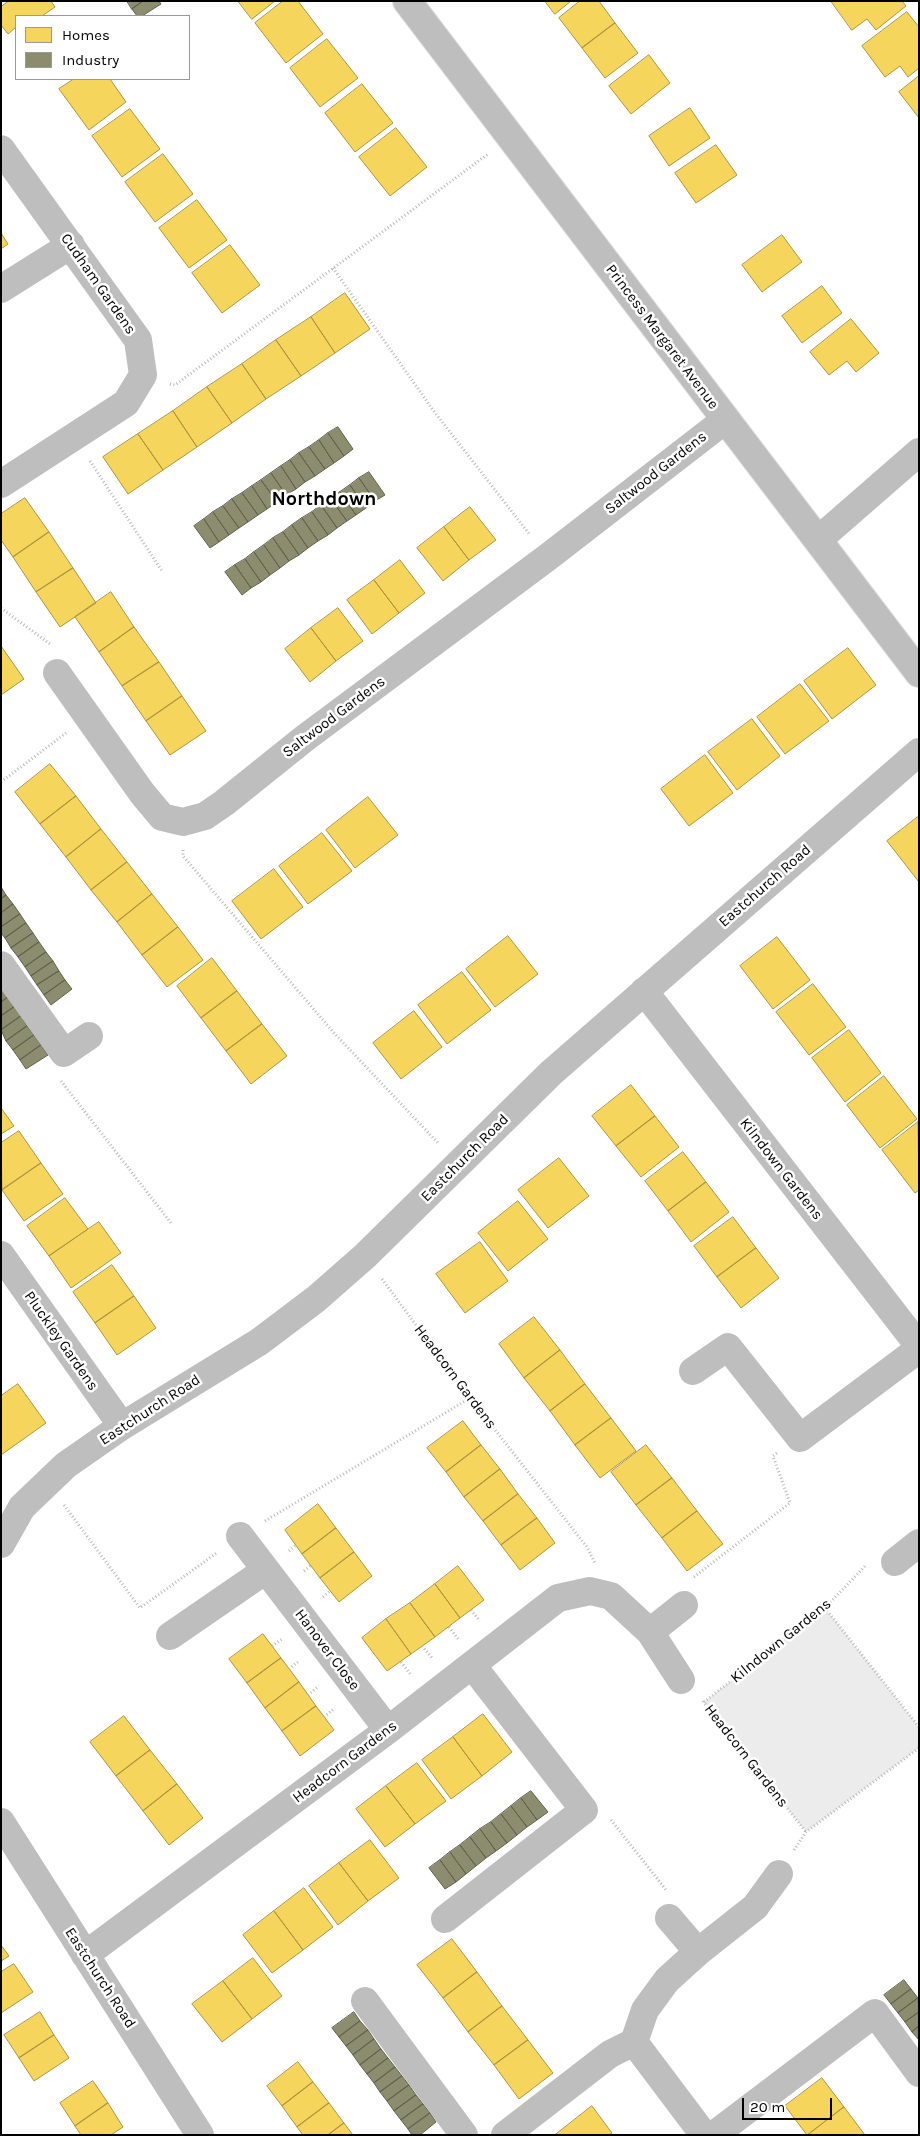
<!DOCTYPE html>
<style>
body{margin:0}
#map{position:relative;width:920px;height:2136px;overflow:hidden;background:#fff;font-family:Karla,sans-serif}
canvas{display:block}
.frame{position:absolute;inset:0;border:2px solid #000;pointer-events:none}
.legend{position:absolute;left:15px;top:15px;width:175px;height:65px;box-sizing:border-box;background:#fff;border:1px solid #999;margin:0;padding:6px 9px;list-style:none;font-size:15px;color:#000}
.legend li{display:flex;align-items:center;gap:10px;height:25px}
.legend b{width:25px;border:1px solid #999}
.scale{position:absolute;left:742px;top:2098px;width:90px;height:22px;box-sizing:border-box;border:2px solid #000;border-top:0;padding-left:6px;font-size:15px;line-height:18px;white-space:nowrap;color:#000;-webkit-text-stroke:4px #fff;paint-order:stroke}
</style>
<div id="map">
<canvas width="920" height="2136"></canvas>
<div class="frame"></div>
<ul class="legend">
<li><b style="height:14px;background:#f6d55c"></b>Homes</li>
<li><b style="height:14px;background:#8c8c6e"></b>Industry</li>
</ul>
<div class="scale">20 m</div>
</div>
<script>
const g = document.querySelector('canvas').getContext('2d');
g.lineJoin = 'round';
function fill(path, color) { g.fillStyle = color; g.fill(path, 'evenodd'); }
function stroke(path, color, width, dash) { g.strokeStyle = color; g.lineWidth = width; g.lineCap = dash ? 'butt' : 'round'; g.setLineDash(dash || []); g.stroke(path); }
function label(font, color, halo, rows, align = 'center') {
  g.font = font + ' Karla,sans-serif'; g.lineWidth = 5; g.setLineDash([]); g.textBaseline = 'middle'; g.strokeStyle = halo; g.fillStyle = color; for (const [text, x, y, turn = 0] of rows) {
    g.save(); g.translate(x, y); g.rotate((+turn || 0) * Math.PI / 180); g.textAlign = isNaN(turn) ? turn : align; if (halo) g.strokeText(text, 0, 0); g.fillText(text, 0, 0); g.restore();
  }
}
fill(new Path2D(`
 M825,1608l94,119v21l-113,84 -102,-130z`), '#ececec');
const homes = new Path2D(`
 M9,1h42l4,6 -13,9h-26v11l-8,7 -7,-9v-18z
 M238,1h37l-23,18z
 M283,1h15l25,33 -37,29 -31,-40z
 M545,1h26l-16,13z
 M580,1h19l16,22 -33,25 -23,-30z
 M831,1h71l4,5 -30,24 -9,-11 -15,11z
 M907,12l12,15v41l-11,9 -8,-11 -15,11 -23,-31z
 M615,23l23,30 -33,25 -23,-30z
 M327,39l31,39 -38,29 -30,-39z
 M649,55l21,28 -39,31 -22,-28z
 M919,76v42l-20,-26z
 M74,79h36l16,23 -37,28 -30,-41z
 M362,84l31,39 -38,29 -30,-39z
 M690,108l20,30 -41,28 -20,-30z
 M130,109l30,40 -38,28 -30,-41z
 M396,128l31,39 -37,29 -31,-39z
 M716,145l21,30 -41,28 -21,-30z
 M163,154l30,40 -38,28 -30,-40z
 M197,200l30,40 -38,28 -30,-40z
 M1,233l7,11 -7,5z
 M782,235l20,27 -40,30 -20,-27z
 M230,245l30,40 -38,28 -30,-40z
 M822,286l20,27 -40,30 -20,-27z
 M345,293l25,36 -35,24 -24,-36z
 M311,317l24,36 -34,23 -25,-36z
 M851,319l28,34 -23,19 -9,-11 -18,14 -19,-23z
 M276,340l25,36 -35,23 -24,-35z
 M242,364l24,35 -34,24 -25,-36z
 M207,387l25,36 -35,24 -24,-36z
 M173,411l24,36 -34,23 -25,-36z
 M138,434l25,36 -35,24 -25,-37z
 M25,498l24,34 -36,25 -12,-17v-26z
 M470,507l26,33 -27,20 -25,-33z
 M444,527l25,33 -26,21 -26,-33z
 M49,532l24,36 -37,24 -23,-35z
 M400,560l25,33 -26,20 -25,-33z
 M73,568l23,35 -36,24 -24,-35z
 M374,580l25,33 -27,21 -25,-34z
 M111,592l23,35 -35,25 -24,-35z
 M338,608l25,33 -27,20 -25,-33z
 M134,627l25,35 -37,24 -23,-34z
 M311,628l25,33 -26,21 -25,-33z
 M1,646l23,33 -23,16z
 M848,648l28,37 -44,34 -28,-38z
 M159,662l23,34 -36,25 -24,-35z
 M800,684l29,37 -44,33 -28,-37z
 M182,696l24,35 -36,24 -24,-34z
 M752,719l28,37 -43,34 -29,-38z
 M705,755l28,38 -44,33 -28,-37z
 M50,764l26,32 -36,28 -25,-32z
 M76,796l25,33 -35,28 -26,-33z
 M368,797l30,38 -43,33 -29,-38z
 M919,816v66l-32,-41z
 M101,829l26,33 -36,28 -25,-33z
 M322,833l30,38 -44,33 -29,-38z
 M127,862l25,32 -35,28 -26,-32z
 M274,869l29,38 -42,32 -29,-38z
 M152,894l26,33 -36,28 -25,-33z
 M178,927l25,33 -36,27 -25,-32z
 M508,936l30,38 -43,33 -29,-38z
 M777,937l33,43 -37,29 -33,-43z
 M212,958l25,33 -36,27 -24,-32z
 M462,972l29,38 -44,34 -29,-39z
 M813,984l33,43 -37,28 -33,-43z
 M237,991l25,33 -36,27 -25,-33z
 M414,1011l28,36 -41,32 -28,-36z
 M262,1024l25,32 -36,28 -25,-33z
 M849,1030l32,43 -36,29 -33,-44z
 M884,1076l33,43 -37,29 -33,-43z
 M631,1085l24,31 -39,30 -24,-30z
 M1,1108l13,18 -13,8z
 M655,1116l24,31 -38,30 -25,-31z
 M918,1122l1,68 -4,3 -33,-43z
 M19,1131l22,32 -39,27 -1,-47z
 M683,1152l23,30 -38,29 -23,-30z
 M559,1158l30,38 -41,32 -30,-38z
 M41,1163l22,31 -39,27 -22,-31z
 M706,1182l23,30 -38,30 -23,-31z
 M65,1198l23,31 -39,27 -22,-30z
 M518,1201l30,38 -40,32 -30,-38z
 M733,1217l23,31 -39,29 -23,-31z
 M99,1222l22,31 -50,35 -22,-32z
 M480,1242l28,39 -43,32 -29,-39z
 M756,1248l23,30 -38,30 -24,-31z
 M112,1265l22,31 -39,27 -22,-31z
 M134,1296l22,32 -39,27 -22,-32z
 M534,1317l26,33 -36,28 -25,-34z
 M560,1350l25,34 -35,27 -26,-33z
 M18,1384l28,39 -45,32v-59z
 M585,1384l26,34 -36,27 -25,-34z
 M611,1418l25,33 -36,27 -25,-33z
 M463,1421l18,24 -35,27 -19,-24z
 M481,1445l19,24 -36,28 -18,-25z
 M646,1445l26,33 -36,27 -25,-33z
 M500,1469l18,25 -35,27 -19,-24z
 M672,1478l25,33 -35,27 -26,-33z
 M518,1494l19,24 -36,27 -18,-24z
 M318,1504l18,24 -34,26 -17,-24z
 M697,1511l26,33 -36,27 -25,-33z
 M537,1518l18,25 -35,27 -19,-25z
 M336,1528l18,24 -34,26 -18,-24z
 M354,1552l18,24 -33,26 -19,-24z
 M458,1566l26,34 -24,18 -25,-34z
 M435,1584l25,34 -25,19 -25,-34z
 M410,1603l25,34 -24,17 -25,-35z
 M386,1619l25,35 -24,17 -25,-33z
 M263,1634l18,24 -34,25 -18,-24z
 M281,1658l18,24 -34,26 -18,-25z
 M299,1682l17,24 -34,25 -17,-23z
 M316,1706l18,24 -34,26 -18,-25z
 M483,1714l29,38 -30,24 -29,-39z
 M124,1716l26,34 -34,26 -26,-34z
 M453,1737l29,39 -31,23 -29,-39z
 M150,1750l27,34 -34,27 -27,-35z
 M417,1763l29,38 -31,23 -29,-38z
 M177,1784l26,34 -34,27 -26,-34z
 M386,1786l29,38 -30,23 -29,-38z
 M370,1840l29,38 -31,23 -29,-38z
 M339,1863l29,38 -30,24 -29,-39z
 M304,1888l29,39 -30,23 -29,-39z
 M274,1911l29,39 -31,23 -29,-38z
 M452,1939l25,33 -34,26 -26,-33z
 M1,1945l8,11 -8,5z
 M253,1958l29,38 -30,23 -29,-38z
 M14,1964l19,28 -32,21v-41z
 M477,1972l25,34 -34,26 -25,-34z
 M223,1981l29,38 -30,23 -30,-38z
 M502,2006l26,34 -34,25 -26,-33z
 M40,2012l14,23 -35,23 -15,-23z
 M54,2035l15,23 -35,23 -15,-23z
 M528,2040l25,33 -34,26 -25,-34z
 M298,2062l15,20 -31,24 -15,-20z
 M822,2078l22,29 -37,28 -22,-29z
 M93,2081l15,22 -33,23 -15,-23z
 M313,2082l16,21 -32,24 -15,-21z
 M108,2103l15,24 -12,8h-30l-6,-9z
 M329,2103l15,20 -16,12h-25l-6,-8z
 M592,2106l20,27 -3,2h-54z
 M844,2107l21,28h-57z
 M344,2123l9,12h-25z`);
fill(homes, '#f6d55c');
stroke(homes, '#ac9540', 1);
const industry = new Path2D(`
 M127,1h16l-11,8z
 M143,1h16l2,3 -19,12h-5l-5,-7z
 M338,427l15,22 -9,7 -16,-23z
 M328,433l16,23 -10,7 -15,-23z
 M319,440l15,23 -9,6 -16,-22z
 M309,447l16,22 -10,7 -16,-23z
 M299,453l16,23 -10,6 -15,-22z
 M290,460l15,22 -9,7 -15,-23z
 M281,466l15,23 -10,6 -15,-22z
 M369,472l16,23 -10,6 -16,-23z
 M271,473l15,22 -9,7 -16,-22z
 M359,478l16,23 -9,7 -16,-23z
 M261,480l16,22 -10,7 -15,-23z
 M350,485l16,23 -10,7 -16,-23z
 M252,486l15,23 -9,6 -16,-22z
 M340,492l16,23 -9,6 -17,-23z
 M242,493l16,22 -10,7 -16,-23z
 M330,498l17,23 -10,7 -16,-23z
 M232,499l16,23 -9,6 -16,-22z
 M321,505l16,23 -9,7 -16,-23z
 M223,506l16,22 -10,7 -16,-23z
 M213,512l16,23 -10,7 -15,-23z
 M312,512l16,23 -10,6 -16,-23z
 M302,518l16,23 -10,7 -16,-23z
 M204,519l15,23 -9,6 -16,-22z
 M292,525l16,23 -9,7 -16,-23z
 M283,532l16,23 -10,6 -16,-23z
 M273,538l16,23 -9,7 -16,-23z
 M264,545l16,23 -10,7 -16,-23z
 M254,552l16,23 -9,7 -16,-23z
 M245,559l16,23 -10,6 -16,-23z
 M235,565l16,23 -9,7 -17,-23z
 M1,887l5,8 -5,4z
 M6,895l7,9 -12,9v-14z
 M13,904l7,10 -19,13v-14z
 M20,914l6,9 -21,15 -4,-5v-6z
 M26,923l7,10 -22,15 -6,-10z
 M33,933l6,9 -21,15 -7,-9z
 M39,942l7,10 -21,15 -7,-10z
 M46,952l7,9 -22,15 -6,-9z
 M53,961l6,10 -22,14 -6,-9z
 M59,971l6,9 -21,15 -7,-10z
 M65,980l7,9 -21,16 -7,-10z
 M1,988l7,9 -7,5z
 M8,997l6,10 -13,9v-14z
 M14,1007l7,9 -20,14v-14z
 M21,1016l6,10 -21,15 -5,-11z
 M27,1026l7,9 -21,15 -7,-9z
 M34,1035l7,10 -21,15 -7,-10z
 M41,1045l7,10 -22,14 -6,-9z
 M531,1791l17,21 -11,8 -16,-22z
 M521,1798l16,22 -10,7 -16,-21z
 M511,1806l16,21 -10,8 -16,-21z
 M501,1814l16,21 -10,8 -16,-21z
 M491,1822l16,21 -11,8 -16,-22z
 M480,1829l16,22 -10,7 -16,-21z
 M470,1837l16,21 -10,8 -16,-21z
 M460,1845l16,21 -10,8 -16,-22z
 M450,1852l16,22 -10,8 -16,-22z
 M440,1860l16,22 -11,7 -16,-21z
 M904,1980l7,9 -20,15 -7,-9z
 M911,1989l7,9 -20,15 -7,-9z
 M918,1998l1,14 -14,10 -7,-9z
 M354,2012l6,9 -21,16 -7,-9z
 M919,2012v14l-7,6 -7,-10z
 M360,2021l8,9 -22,16 -7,-9z
 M919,2026v14l-7,-8z
 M368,2030l6,9 -21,16 -7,-9z
 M374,2039l7,10 -21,16 -7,-10z
 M381,2049l7,9 -21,16 -7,-9z
 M388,2058l7,9 -21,16 -7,-9z
 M395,2067l7,9 -22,16 -6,-9z
 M402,2076l7,9 -22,16 -7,-9z
 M409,2085l7,10 -22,16 -7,-10z
 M416,2095l7,9 -22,16 -7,-9z
 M423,2104l7,9 -22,16 -7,-9z
 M430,2113l6,9 -16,13h-8l-4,-6z`);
fill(industry, '#8c8c6e');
stroke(industry, '#62624d', 1);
const major = new Path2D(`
 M407,1l512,672`);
stroke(major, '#dbdbdb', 30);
stroke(new Path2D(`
 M333,268l100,142 97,125
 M170,384l5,1 313,-231
 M90,461l72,110
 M1,608l49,36
 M1,782l65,-49
 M183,850v6l151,177 105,111
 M61,1081l110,142
 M382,1279l88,119 117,149 8,16
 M64,1505l76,103 78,-56
 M265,1521l205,-123
 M289,1551l7,-6
 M304,1571l7,-6
 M694,1577l96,-74 -17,-47 4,-3
 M323,1597l7,-6
 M825,1608l94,119
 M471,1610l9,11
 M449,1627l10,13
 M272,1646l10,-7
 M422,1646l11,13
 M401,1662l10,13
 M289,1669l10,-8
 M308,1695l11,-9
 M703,1701l103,131
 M704,1702l121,-94 41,-43
 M324,1717l11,-9
 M611,1820l55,70
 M794,1850l12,-18 113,-84`), '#b9b9b9', 3, [1, 2.5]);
stroke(new Path2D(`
 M1,149l137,191 5,35 -17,28 -125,81
 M1,289l70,-44
 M818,540l101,-88
 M57,673l85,120 20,24 21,5 22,-6 19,-13 81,-65 243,-181 177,-137
 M1,965l63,88 25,-17
 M644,991l275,355
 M1,1255l121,171
 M693,1371l35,-24 72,91 119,-89
 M240,1536l148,194
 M1,1544l21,-37 44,-42 56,-39 137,-84 57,-43 49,-43 186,-183 368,-321
 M895,1562l24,-19
 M650,1632l34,-27
 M170,1636l96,-66
 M1,1822l199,313
 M669,1918l29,34
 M445,1919l139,-109 -112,-145
 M85,1955l303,-225 170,-132 32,-7 21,5 39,36 31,48
 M365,2001l99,134
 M634,2042l70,93
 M505,2135l105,-81 24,-12 11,-32 22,-30 31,-28 57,-45 24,-33
 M714,2135l161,-122 44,60`), '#bebebe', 28);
stroke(major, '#bebebe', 28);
label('15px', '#000', '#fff', [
 ["Cudham Gardens",98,284,55],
 ["Princess Margaret Avenue",662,337,53],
 ["Saltwood Gardens",656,473,-38],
 ["Saltwood Gardens",334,717,-37],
 ["Eastchurch Road",765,886,-41],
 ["Eastchurch Road",465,1158,-45],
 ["Kilndown Gardens",781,1169,52],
 ["Pluckley Gardens",61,1341,55],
 ["Headcorn Gardens",455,1377,53],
 ["Eastchurch Road",150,1410,-33],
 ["Kilndown Gardens",781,1641,-39],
 ["Hanover Close",327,1650,53],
 ["Headcorn Gardens",746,1756,52],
 ["Headcorn Gardens",345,1762,-37],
 ["Eastchurch Road",100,1978,57]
]);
label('bold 20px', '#000', '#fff', [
 ["Northdown",324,499]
]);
</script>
